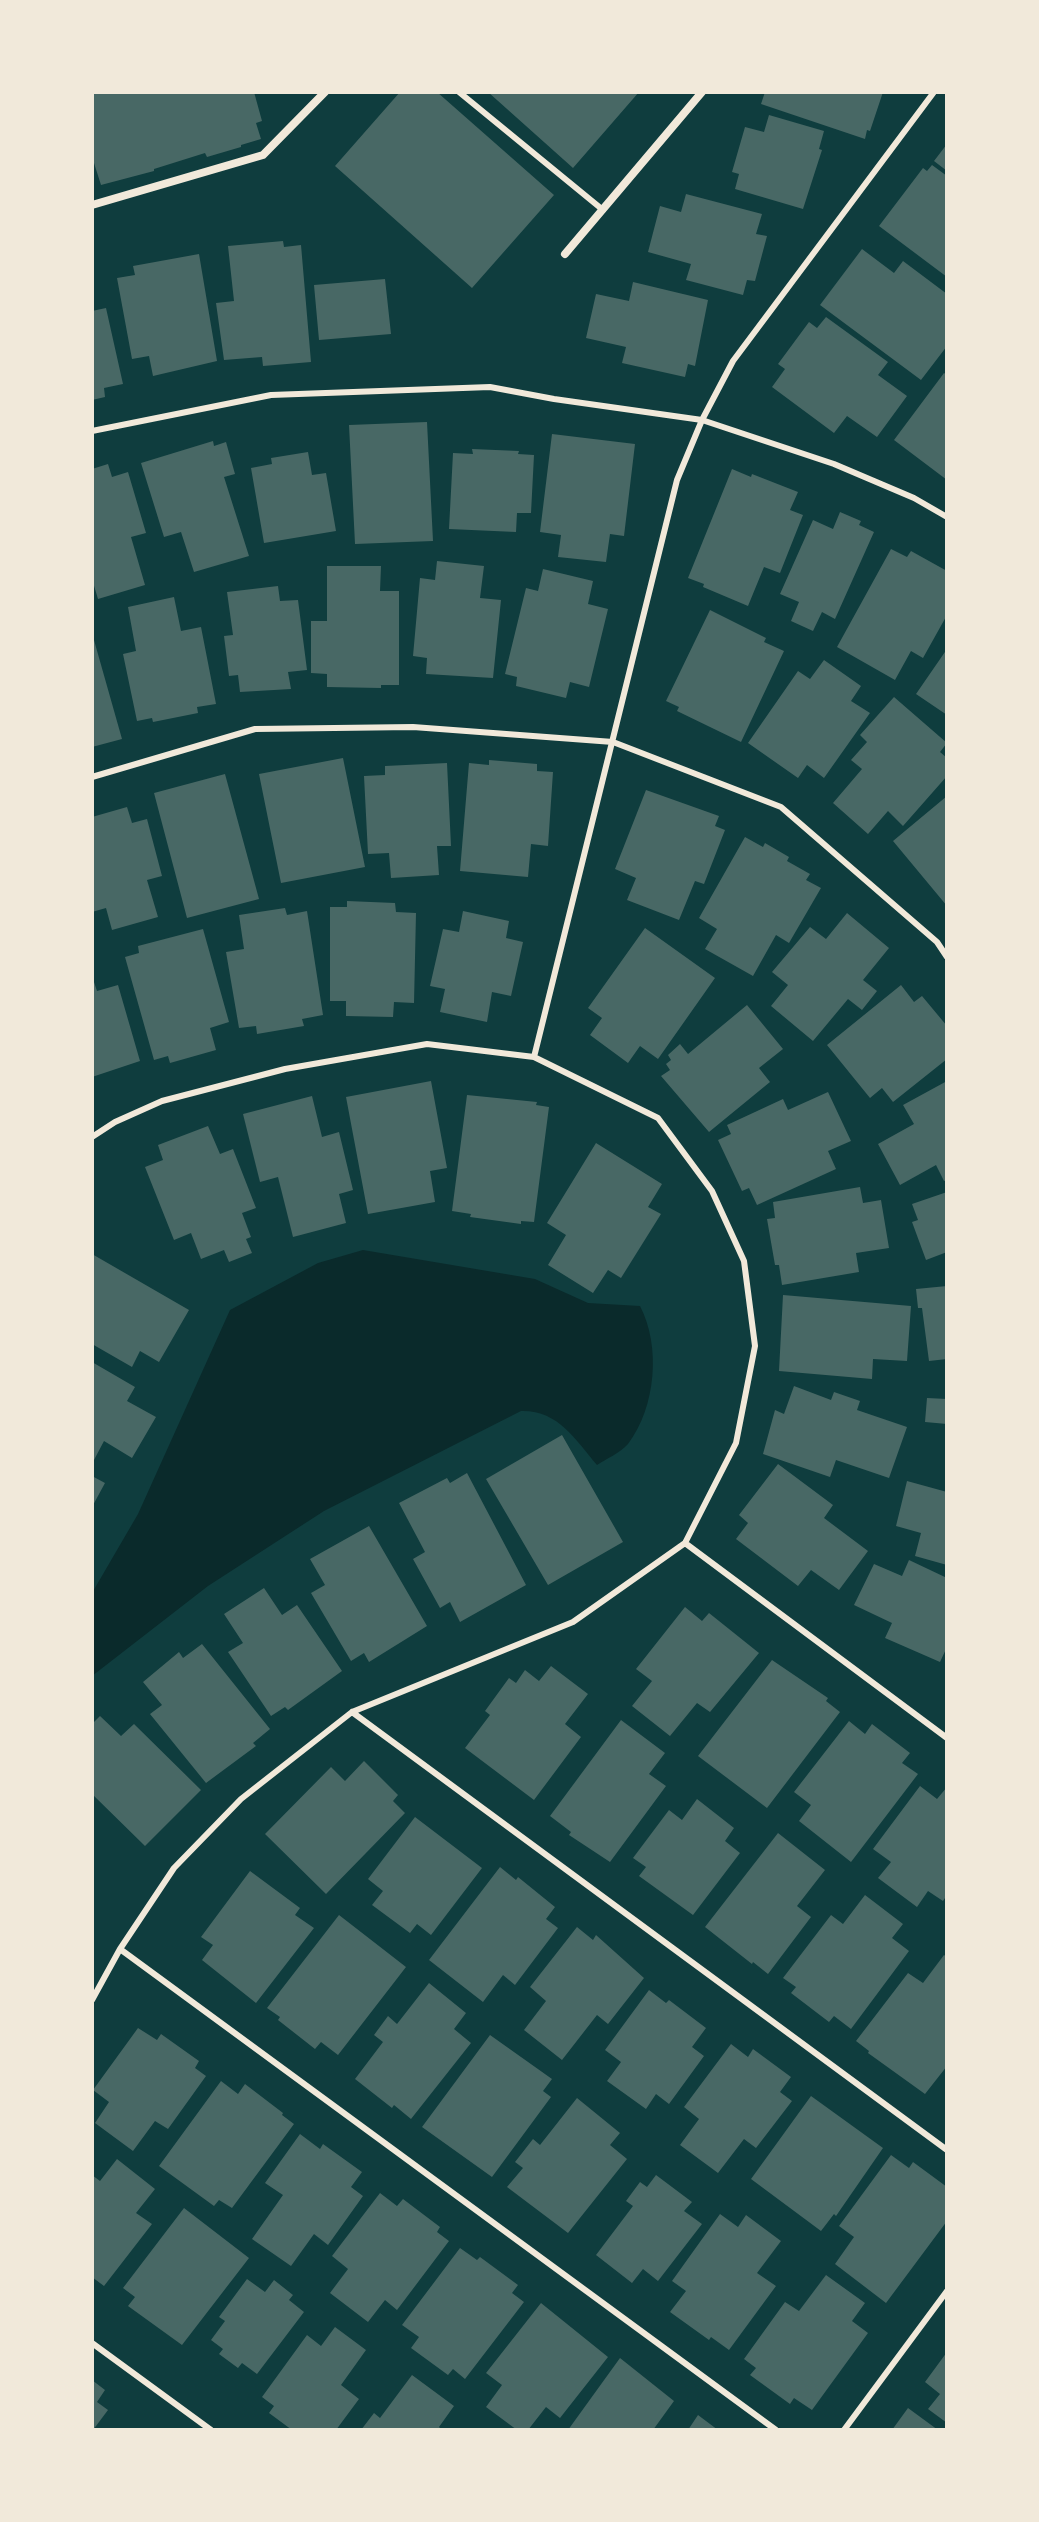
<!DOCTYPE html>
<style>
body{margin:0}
#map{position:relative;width:1039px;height:2522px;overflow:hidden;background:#0f3d3e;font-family:"Open Sans",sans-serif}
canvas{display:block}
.frame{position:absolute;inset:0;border:94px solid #f1e9da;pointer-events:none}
</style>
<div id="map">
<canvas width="1039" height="2522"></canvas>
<div class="frame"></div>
</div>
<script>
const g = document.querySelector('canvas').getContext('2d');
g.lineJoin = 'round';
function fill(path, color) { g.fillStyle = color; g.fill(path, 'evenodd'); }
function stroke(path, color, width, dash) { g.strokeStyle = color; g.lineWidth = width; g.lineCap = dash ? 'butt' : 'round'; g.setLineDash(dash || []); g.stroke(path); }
fill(new Path2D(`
 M363,1250l172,29 53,24 52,3c21,40 16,101 -12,138 -8,9 -22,15 -31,21 -22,-26 -39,-55 -76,-54l-197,100 -116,75 -116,90v-83l46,-79 92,-204 88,-47z`), '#0a2a2b');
fill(new Path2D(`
 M92,92h162l8,29 -6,2 5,16 -20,6v2l-34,10 -2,-4 -51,16v2l-53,14 -7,-22 -2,1z
 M400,92h37l117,103 -82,93 -137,-122z
 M488,92h151l-66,76z
 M765,92h118l-13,39 -3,-1 -2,9 -104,-35z
 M769,115l55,16 -5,18 3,1 -19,59 -68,-20 4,-15 -7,-2 13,-45 19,5z
 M947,144v27l-13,-10z
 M932,165l15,11v101l-68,-51 44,-58 4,3z
 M686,194l76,20 -6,20 11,2 -12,45 -8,-1 -4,15 -57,-15 5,-16 -43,-12 12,-46 21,6z
 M283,241l1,6 17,-2 10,117 -48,4 -1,-9 -38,3 -8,-57 18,-2 -6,-55z
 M862,249l32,24 9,-12 44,33v52l-26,34 -101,-75z
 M199,254l18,107 -64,15 -4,-20 -17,3 -15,-81 18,-3 -2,-9z
 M385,279l6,55 -72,6 -5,-55z
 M633,282l75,18 -13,66 -7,-2 -3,13 -63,-14 4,-16 -40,-9 10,-44 33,7z
 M106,308l17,76 -19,4 1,9 -13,3v-89z
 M826,317l62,45 -10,13 29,21 -30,41 -30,-21 -13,17 -62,-46 13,-18 -7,-5 31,-42 8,6z
 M944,373l3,2v105l-53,-40z
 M427,422l6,119 -78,3 -6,-119z
 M552,434l83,10 -11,92 -14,-2 -4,28 -48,-5 3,-22 -21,-3z
 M213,441l1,5 12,-4 9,32 -11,3 25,79 -55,16 -13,-40 -17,5 -23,-74z
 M472,449l47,2 -1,3 16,1 -3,58h-14l-1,19 -67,-3 4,-76 20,1z
 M308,452l4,23 14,-2 10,58 -72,12 -13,-75 21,-4 -1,-6z
 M108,464l4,13 16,-5 18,61 -15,4 14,48 -47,14 -6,-20v-110z
 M732,469l19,8 1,-3 46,18 -8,18 13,5 -23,58 -16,-6 -16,39 -45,-19 1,-3 -16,-6z
 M840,512l21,9 -2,4 15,7 -39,87 -13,-7 -9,19 -22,-10 8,-19 -19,-8 33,-74 20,9z
 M891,549l16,8 4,-6 36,20v44l-24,43 -12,-7 -16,29 -58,-33z
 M437,561l47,5 -4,32 21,2 -8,78 -67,-4 1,-16 -14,-2 7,-78 15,2z
 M327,566h54l-1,25h19v94h-18v3l-54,-1v-13l-16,-1v-52h16z
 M543,569l50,12 -5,23 20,5 -19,78 -19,-5 -4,16 -50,-12 1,-9 -12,-3 21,-86 12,3z
 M278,586l2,15 18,-1 9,70 -19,2 3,17 -51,3 -2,-17 -9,1 -5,-40 9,-1 -6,-43z
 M174,597l7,34 20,-4 15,77 -19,3 1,6 -45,9 -1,-4 -15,3 -14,-67 13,-3 -8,-44z
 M710,610l56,28 -2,4 20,9 -43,91 -64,-31 2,-4 -13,-6z
 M92,633l30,106 -30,8z
 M947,649v66l-31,-21z
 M824,660l37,26 -10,15 19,12 -46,65 -17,-13 -9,13 -50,-35 50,-72 12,8z
 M894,697l53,46 -7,9 7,6v18l-44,50 -15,-15 -20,23 -35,-31 29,-34 -11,-9 16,-18 -7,-7z
 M343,758l22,109 -84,16 -22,-109z
 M489,760l48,4v7l16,1 -5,74 -17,-2 -3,33 -68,-6 9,-108 20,2z
 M447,763l4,83h-14l2,29 -48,3 -2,-25 -21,1 -4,-78 21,-1v-9z
 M225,774l34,125 -72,19 -33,-125z
 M646,790l73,26 -4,10 10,4 -21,54 -9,-3 -16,39 -52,-20 9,-22 -21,-9z
 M947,796v110l-54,-65z
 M127,807l5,16 15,-4 15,57 -15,4 11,37 -46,13 -6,-22 -14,4v-95z
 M745,837l18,10 2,-4 24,14 -2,4 23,13 -4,6 15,8 -32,55 -13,-8 -23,41 -48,-27 12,-20 -18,-11z
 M347,901l48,2 1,9 20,1 -2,90 -20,-1 -1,15 -47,-1v-15h-16v-94h17z
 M285,908l2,7 20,-4 16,104 -21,4 2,7 -47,8 -1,-8 -17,2 -13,-76 18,-3 -5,-34z
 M463,911l46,10 -3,17 17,4 -12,54 -19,-4 -5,30 -47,-10 5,-23 -15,-3 13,-57 16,3z
 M847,913l42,35 -26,32 14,11 -15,19 -14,-11 -35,42 -42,-35 17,-21 -16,-13 38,-45 16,12z
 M645,928l70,50 -57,81 -18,-13 -12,17 -38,-28 12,-17 -14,-10z
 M203,929l26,93 -19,6 6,22 -46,13 -2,-7 -14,4 -29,-103 14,-4 -1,-7z
 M92,976l5,15 21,-6 22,76 -48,16z
 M901,985l13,17 8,-6 25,30v33l-54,43 -11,-14 -12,10 -43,-53z
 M747,1005l36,44 -24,19 11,14 -61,50 -48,-56 9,-6 -4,-6 5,-4 -3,-5 12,-11 8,10z
 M431,1081l16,87 -17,3 5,31 -67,12 -22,-117z
 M947,1081v99l-3,1 -8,-16 -36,20 -22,-41 36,-20 -11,-19z
 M828,1092l23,49 -23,10 8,18 -79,36 -8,-17 -7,3 -24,-51 13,-6 -4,-9 56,-26 5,11z
 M467,1095l70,7 -1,3 13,2 -15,115 -13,-1v3l-51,-7 1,-3 -19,-3z
 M312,1096l10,41 17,-5 14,58 -14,4 7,29 -53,14 -15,-60 -18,5 -17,-68z
 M208,1126l12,28 13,-5 23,59 -14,5 9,24 -5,2 6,14 -23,9 -5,-12 -23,9 -10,-26 -17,7 -29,-73 18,-7 -5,-15z
 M596,1143l66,41 -14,23 13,7 -40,64 -13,-8 -15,23 -45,-28 18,-30 -19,-12z
 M860,1187l3,16 18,-3 8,48 -33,5 3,19 -77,13 -3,-20h-4l-8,-46 8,-1 -2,-16z
 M947,1192v60l-21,8 -14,-38 6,-2 -6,-16z
 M92,1254l97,56 -30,52 -19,-11 -8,16 -40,-23z
 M947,1286v73l-18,2 -7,-53h-4l-2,-19z
 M783,1295l128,11 -4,55 -34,-2 -1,20 -93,-8z
 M92,1362l43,25 -8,14 29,16 -24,41 -28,-17 -10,19 -2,-2z
 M794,1386l37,14 3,-8 26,9 -3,9 50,17 -18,51 -53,-18 -6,17 -67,-23 12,-44 9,4z
 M927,1398l20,1v25l-22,-2z
 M562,1435l61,107 -75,43 -62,-106z
 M778,1464l55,41 -9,13 44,33 -29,39 -28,-20 -13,16 -62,-47 12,-16 -9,-8z
 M467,1473l59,112 -66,37 -10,-20 -10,6 -27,-49 12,-7 -26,-49 48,-25 3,5z
 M92,1476l13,7 -13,24z
 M907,1481l40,11v73l-32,-9 6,-23 -25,-7z
 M369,1526l58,100 -58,36 -5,-9 -13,8 -40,-68 14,-8 -15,-26z
 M909,1560l38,18v69l-7,15 -55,-24 7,-15 -38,-18 20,-41 28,12z
 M264,1588l18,27 15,-10 45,66 -54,39 -3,-3 -14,9 -43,-64 15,-9 -19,-29z
 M685,1607l17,14 7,-8 50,40 -49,59 -13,-9 -27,33 -38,-30 20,-25 -16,-12z
 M202,1644l68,85 -17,14 3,3 -50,37 -56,-69 12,-9 -19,-23 36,-30 4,6z
 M772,1660l56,38 -2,3 14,11 -73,96 -69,-52z
 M551,1666l37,28 -23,30 16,13 -47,63 -69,-52 25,-33 -5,-4 24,-33 7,5 9,-13 14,11z
 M100,1716l21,20 13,-12 67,66 -56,56 -53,-52v-70z
 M621,1720l44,33 -16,21 17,12 -56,76 -41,-27 2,-3 -21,-16z
 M849,1721l16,13 7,-10 38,29 -8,10 16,11 -67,88 -52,-41 12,-16 -17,-13z
 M364,1761l34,34 -5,6 12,12 -79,81 -61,-60 66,-67 14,14z
 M920,1786l17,13 10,-12v108l-4,6 -15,-10 -11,16 -39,-29 13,-16 -18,-13z
 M697,1799l37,29 -9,13 15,12 -47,62 -54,-39 7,-9 -13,-9 36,-48 13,10z
 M415,1817l67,51 -51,67 -14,-11 -7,9 -38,-28 11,-14 -15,-12z
 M778,1833l47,37 -28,36 14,11 -43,57 -15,-12 -1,2 -47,-37z
 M500,1867l16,13 2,-3 37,30 -9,12 12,9 -43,57 -12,-10 -20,27 -54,-42z
 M250,1871l50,37 -5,7 19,13 -58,75 -54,-43 11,-15 -12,-8z
 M865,1895l38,29 -11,14 17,13 -58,78 -17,-13 -5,6 -38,-29 5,-6 -13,-9 48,-63 12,9z
 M339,1915l67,52 -68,88 -17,-13 -6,7 -37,-29 2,-3 -13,-9z
 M577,1927l16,13 3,-5 48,43 -36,46 -11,-9 -35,45 -38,-30 22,-29 -16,-14z
 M944,1955l3,2v109l-22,28 -57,-41 1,-2 -13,-10 52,-68 15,10z
 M429,1983l37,30 -12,16 17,14 -60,76 -17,-14 -2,3 -37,-29 28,-37 -9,-7 14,-19 9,8z
 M649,1990l17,13 3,-3 37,28 -14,19 12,9 -35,48 -13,-10 -10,15 -39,-28 14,-19 -16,-12z
 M138,2028l19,12 4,-6 38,27 -4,7 11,8 -38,53 -13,-8 -22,30 -38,-28 14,-21 -16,-12z
 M490,2035l62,44 -9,12 8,6 -59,80 -70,-50z
 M731,2044l17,13 5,-8 38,28 -11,15 12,9 -36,47 -12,-9 -26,34 -38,-28 19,-26 -15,-12z
 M221,2081l17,13 7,-10 38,29 -1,2 12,9 -62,84 -13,-8 -5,6 -55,-40z
 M811,2096l72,52 -47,68 -2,-2 -13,17 -70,-52z
 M577,2098l43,35 -10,12 17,14 -59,74 -61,-46 16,-19 -8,-6 18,-23 7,6z
 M300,2134l20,15 3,-5 39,28 -11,15 12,9 -35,49 -14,-11 -23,32 -39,-27 31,-44 -18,-12z
 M891,2155l18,13 4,-6 34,25v34l-61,82 -51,-39 19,-27 -15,-11z
 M117,2159l38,30 -19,24 16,11 -48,62 -12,-9v-102l8,6z
 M656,2175l36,27 -8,9 18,13 -44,57 -15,-12 -11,14 -36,-28 37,-49 -7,-5 14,-19 7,5z
 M380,2193l17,13 6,-7 37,28 -3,5 12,9 -52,69 -12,-10 -17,22 -38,-29 18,-24 -16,-13z
 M184,2208l65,50 -67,87 -54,-39 7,-9 -12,-9z
 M720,2214l18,13 8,-12 35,26 -24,32 19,13 -47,64 -18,-13 -2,3 -39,-28 16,-21 -14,-10z
 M460,2248l17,12 3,-3 38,28 -6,8 12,9 -59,77 -12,-10 -5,6 -37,-27 8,-11 -17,-12z
 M826,2275l39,28 -13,18 16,12 -56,77 -18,-12 -4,6 -40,-29 6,-7 -12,-9 41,-57 14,9z
 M247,2279l18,13 9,-12 19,15 -4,5 15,12 -47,62 -15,-11 -4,5 -19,-14 4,-5 -12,-9 14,-19 -6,-4z
 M541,2303l67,54 -48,61 -14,-11 -18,23h-11l-31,-23 16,-22 -16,-12z
 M335,2327l31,23 -25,35 18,14 -23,31h-44l-23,-17 5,-7 -12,-9 45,-62 14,11z
 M947,2352v71l-19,-14 12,-15 -15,-12z
 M620,2358l54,43 -21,29h-85z
 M412,2375l42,31 -15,21 3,3h-81l13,-17 6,5z
 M92,2380l13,10 -8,12 11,8 -15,20z
 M908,2408l30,22h-46z
 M698,2415l20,15h-30z`), '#486865');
stroke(new Path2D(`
 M459,92l144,118
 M92,431l179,-36 219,-8 64,12 148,21 132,44 80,34 33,19
 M92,777l163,-48 158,-2 200,15 168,65 156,135 10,15
 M534,1057l143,-577 25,-60 31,-59 201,-269
 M92,1137l23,-15 47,-21 123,-32 142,-25 107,13 124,61 54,73 32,70 11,85 -19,97 -51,100 -112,79 -221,90 -111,87 -67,69 -54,81 -28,51
 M685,1543l262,195
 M352,1712l595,438
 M120,1949l656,481
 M92,2343l119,87
 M844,2430l103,-139`), '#f1e9da', 6);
stroke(new Path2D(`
 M92,205l171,-50 62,-63
 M565,254l137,-162`), '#f1e9da', 8);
</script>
